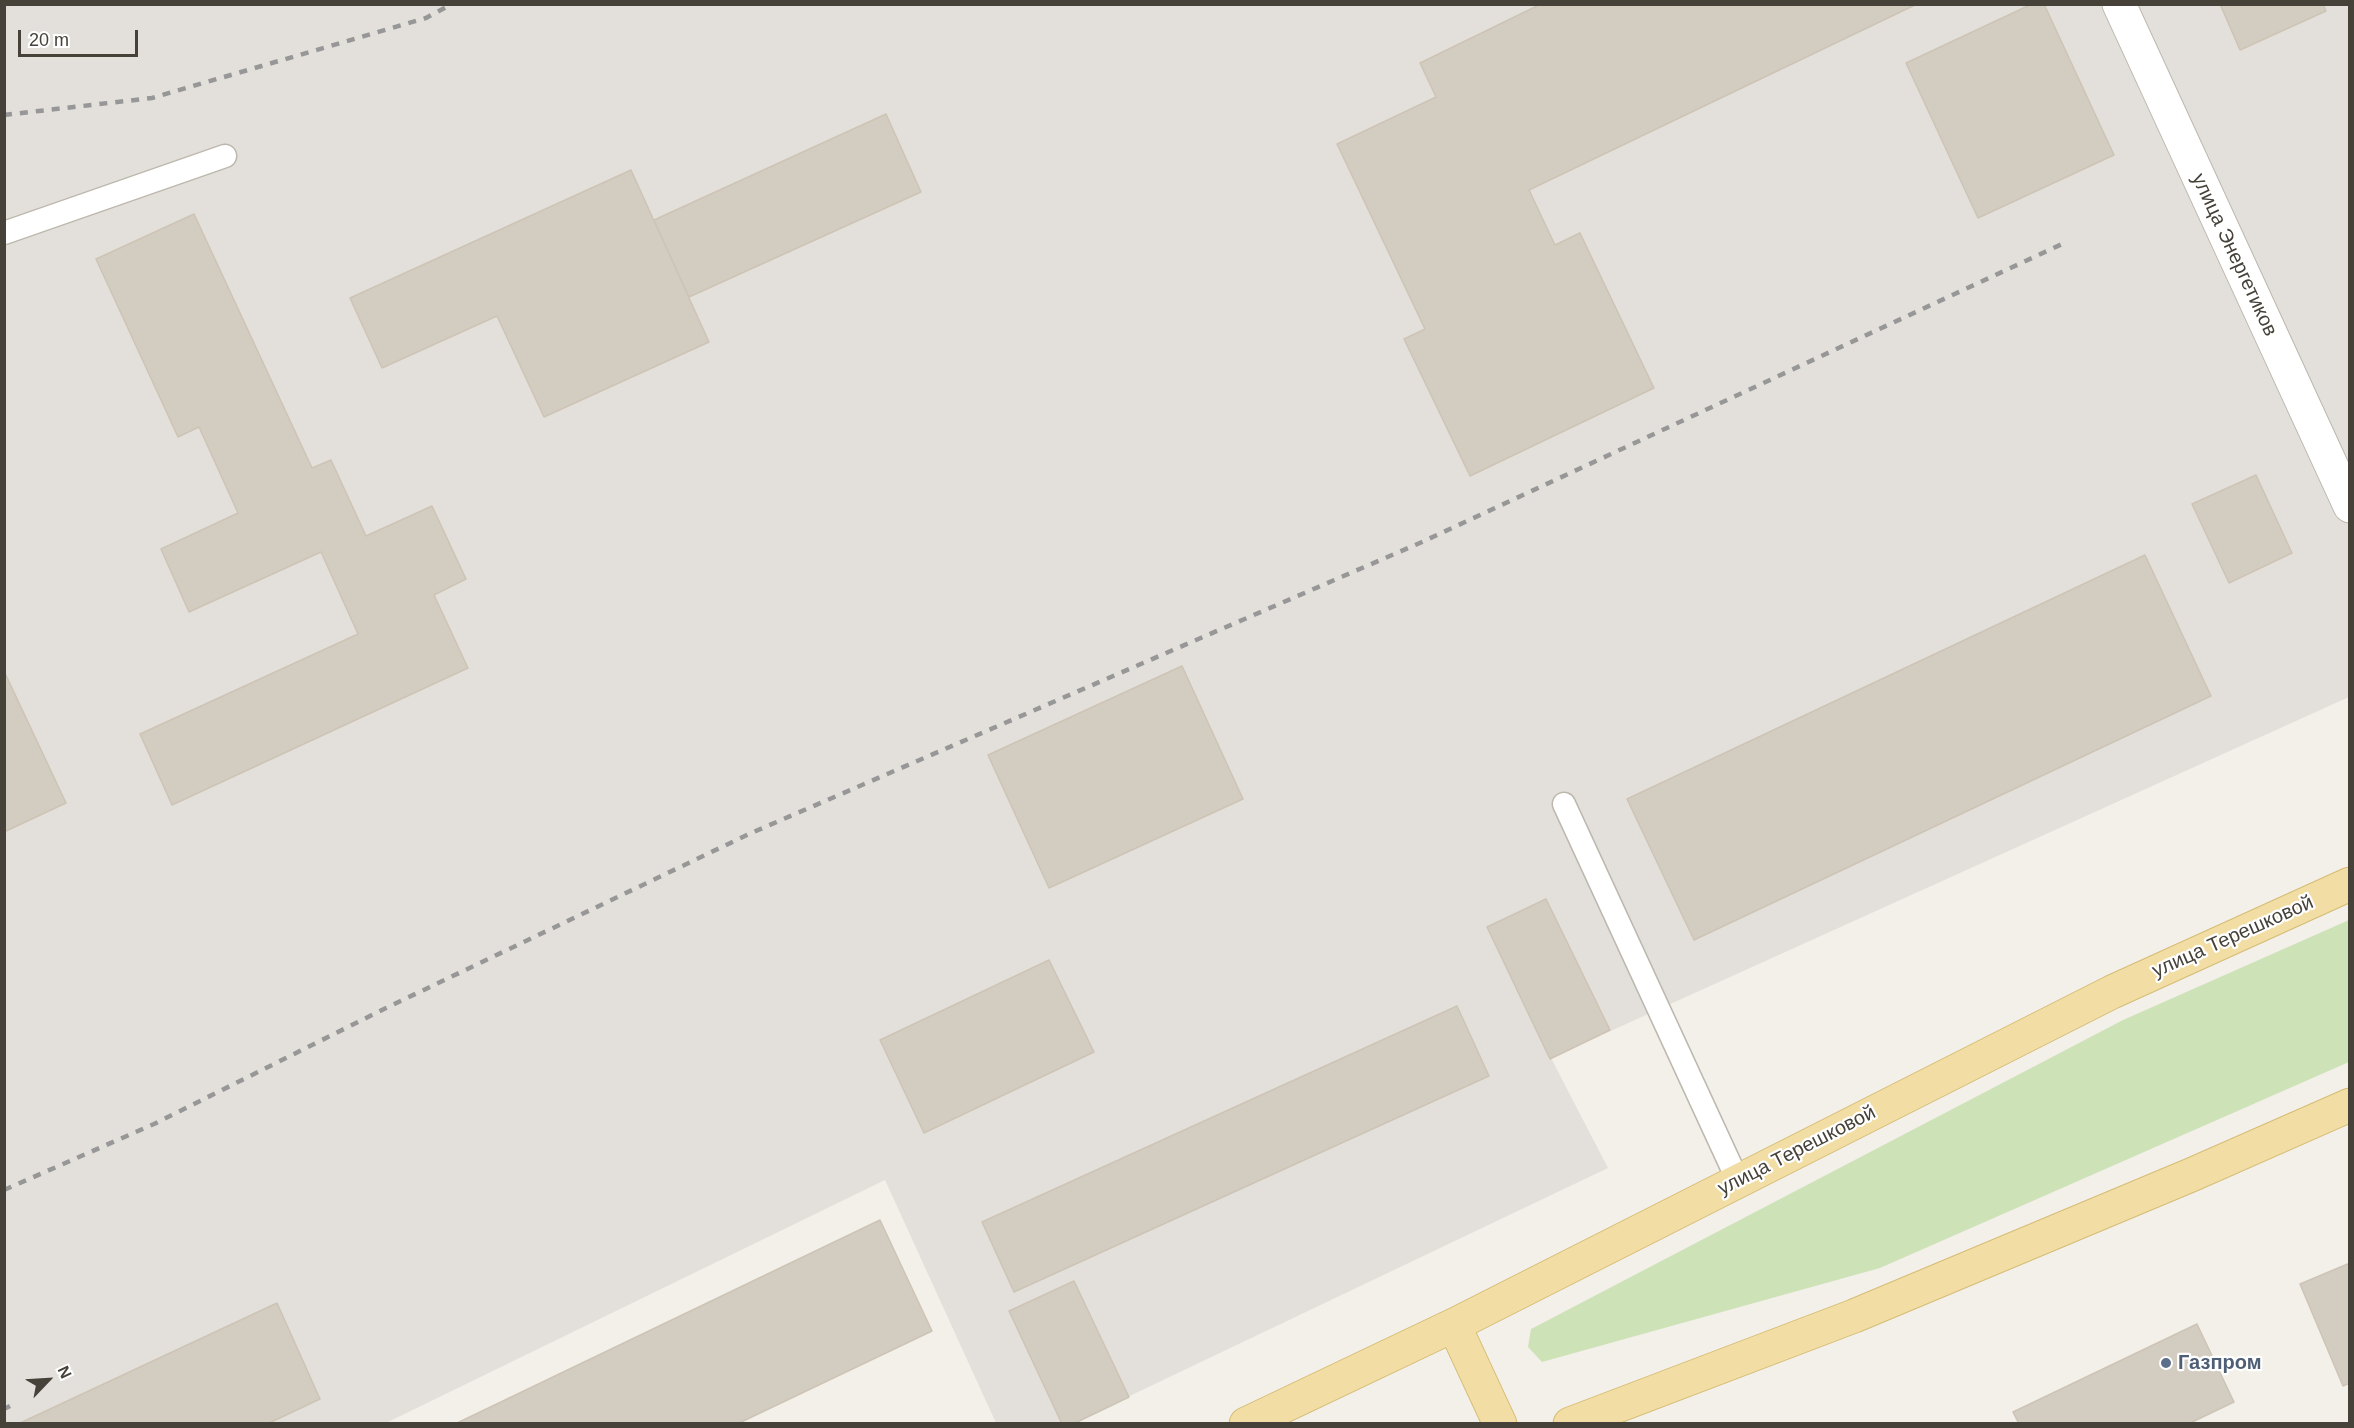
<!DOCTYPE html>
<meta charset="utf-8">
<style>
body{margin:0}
#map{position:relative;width:2354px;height:1428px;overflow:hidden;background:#f3f0ea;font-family:Arial,sans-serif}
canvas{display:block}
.frame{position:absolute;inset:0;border:6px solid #464139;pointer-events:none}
.north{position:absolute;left:18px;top:1350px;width:60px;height:60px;-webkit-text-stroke:4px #fff;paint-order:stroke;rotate:65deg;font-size:16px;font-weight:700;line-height:24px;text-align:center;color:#464139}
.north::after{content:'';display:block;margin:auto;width:21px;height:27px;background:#464139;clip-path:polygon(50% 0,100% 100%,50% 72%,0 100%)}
.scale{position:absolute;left:18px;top:30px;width:120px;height:27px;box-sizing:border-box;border:3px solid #464139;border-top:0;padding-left:8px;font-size:18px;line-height:21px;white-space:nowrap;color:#464139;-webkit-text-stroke:4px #fff;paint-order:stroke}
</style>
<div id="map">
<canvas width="2354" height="1428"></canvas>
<div class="frame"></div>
<div class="north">N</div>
<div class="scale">20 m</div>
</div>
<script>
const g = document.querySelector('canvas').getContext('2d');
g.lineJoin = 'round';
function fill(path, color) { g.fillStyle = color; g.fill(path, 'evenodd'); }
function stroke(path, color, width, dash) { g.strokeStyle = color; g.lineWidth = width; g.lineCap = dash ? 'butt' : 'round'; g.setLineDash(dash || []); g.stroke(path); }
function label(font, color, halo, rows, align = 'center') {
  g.font = font + ' Arial,sans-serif'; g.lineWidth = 4.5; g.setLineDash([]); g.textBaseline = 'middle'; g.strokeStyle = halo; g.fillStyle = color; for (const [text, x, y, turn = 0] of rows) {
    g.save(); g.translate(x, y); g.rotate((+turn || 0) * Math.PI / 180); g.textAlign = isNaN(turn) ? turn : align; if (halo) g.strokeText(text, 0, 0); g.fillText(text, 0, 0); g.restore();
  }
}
fill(new Path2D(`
 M5,5h2344v692l-798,361 57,110 -535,255h-77l-111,-243 -499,243 -381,1z`), '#e3e0db');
fill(new Path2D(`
 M2349,920v142l-469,206 -338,94 -14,-15 3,-18 592,-309z`), '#cee2b8');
const building = new Path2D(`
 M1541,4h376l-388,186 26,55 25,-12 74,155 -184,88 -66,-137 21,-10 -88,-185 99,-47 -16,-34z
 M2032,4h12l70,151 -136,63 -72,-155z
 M2220,4h103l3,7 -86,39z
 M886,114l35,78 -232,105 -35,-77z
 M631,170l78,172 -165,75 -47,-101 -115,52 -32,-70z
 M194,214l118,254 19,-8 35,76 66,-30 34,73 -32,16 34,73 -296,137 -32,-71 218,-100 -37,-82 -132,60 -28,-63 77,-36 -39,-86 -21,10 -82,-178z
 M2256,475l36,78 -63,30 -37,-79z
 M2145,555l66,141 -517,244 -67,-141z
 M1182,666l61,133 -194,89 -61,-133z
 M4,671l62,132 -62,29z
 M1546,899l64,131 -60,29 -63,-132z
 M1049,960l45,92 -170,81 -44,-93z
 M1457,1006l32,70 -475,216 -32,-70z
 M880,1220l52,111 -195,93h-282z
 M2350,1263v120l-7,3 -43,-102z
 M1074,1281l55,116 -56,27h-11l-53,-113z
 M277,1303l43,96 -53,25h-249z
 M2197,1324l37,78 -46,22h-169l-6,-12z`);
fill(building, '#d3ccc1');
stroke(building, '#cdc4b5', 1.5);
const service = new Path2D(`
 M4,233l221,-77
 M1564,804l174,377`);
const minor = new Path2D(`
 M2119,4l231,502`);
const primary = new Path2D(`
 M1454,1325l46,99
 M1246,1424l208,-99 658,-333 238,-108
 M1570,1424l284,-108 337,-141 159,-70`);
stroke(service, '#bdb8ad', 25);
stroke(minor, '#bdb8ad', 35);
stroke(primary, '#d5bc75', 35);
stroke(service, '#fff', 22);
stroke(minor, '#fff', 33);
stroke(primary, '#f2dea4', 33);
stroke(new Path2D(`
 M4,115l148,-17 274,-80 26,-14
 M4,1190l150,-66 230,-115 365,-175 673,-292 640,-298
 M4,1409l6,-3`), '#979797', 4.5, [8, 8]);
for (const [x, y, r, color] of [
 [2166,1363,6,"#5c6f8a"]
]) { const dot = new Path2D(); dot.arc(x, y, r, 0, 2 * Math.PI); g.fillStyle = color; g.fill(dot); stroke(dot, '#fff', 2); }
label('20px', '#464139', '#fff', [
 ["улица Энергетиков",2234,255,65],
 ["улица Терешковой",2233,937,-24],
 ["улица Терешковой",1797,1151,-27]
]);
label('bold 20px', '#4e5e75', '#fff', [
 ["Газпром",2178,1363]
], 'left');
</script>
